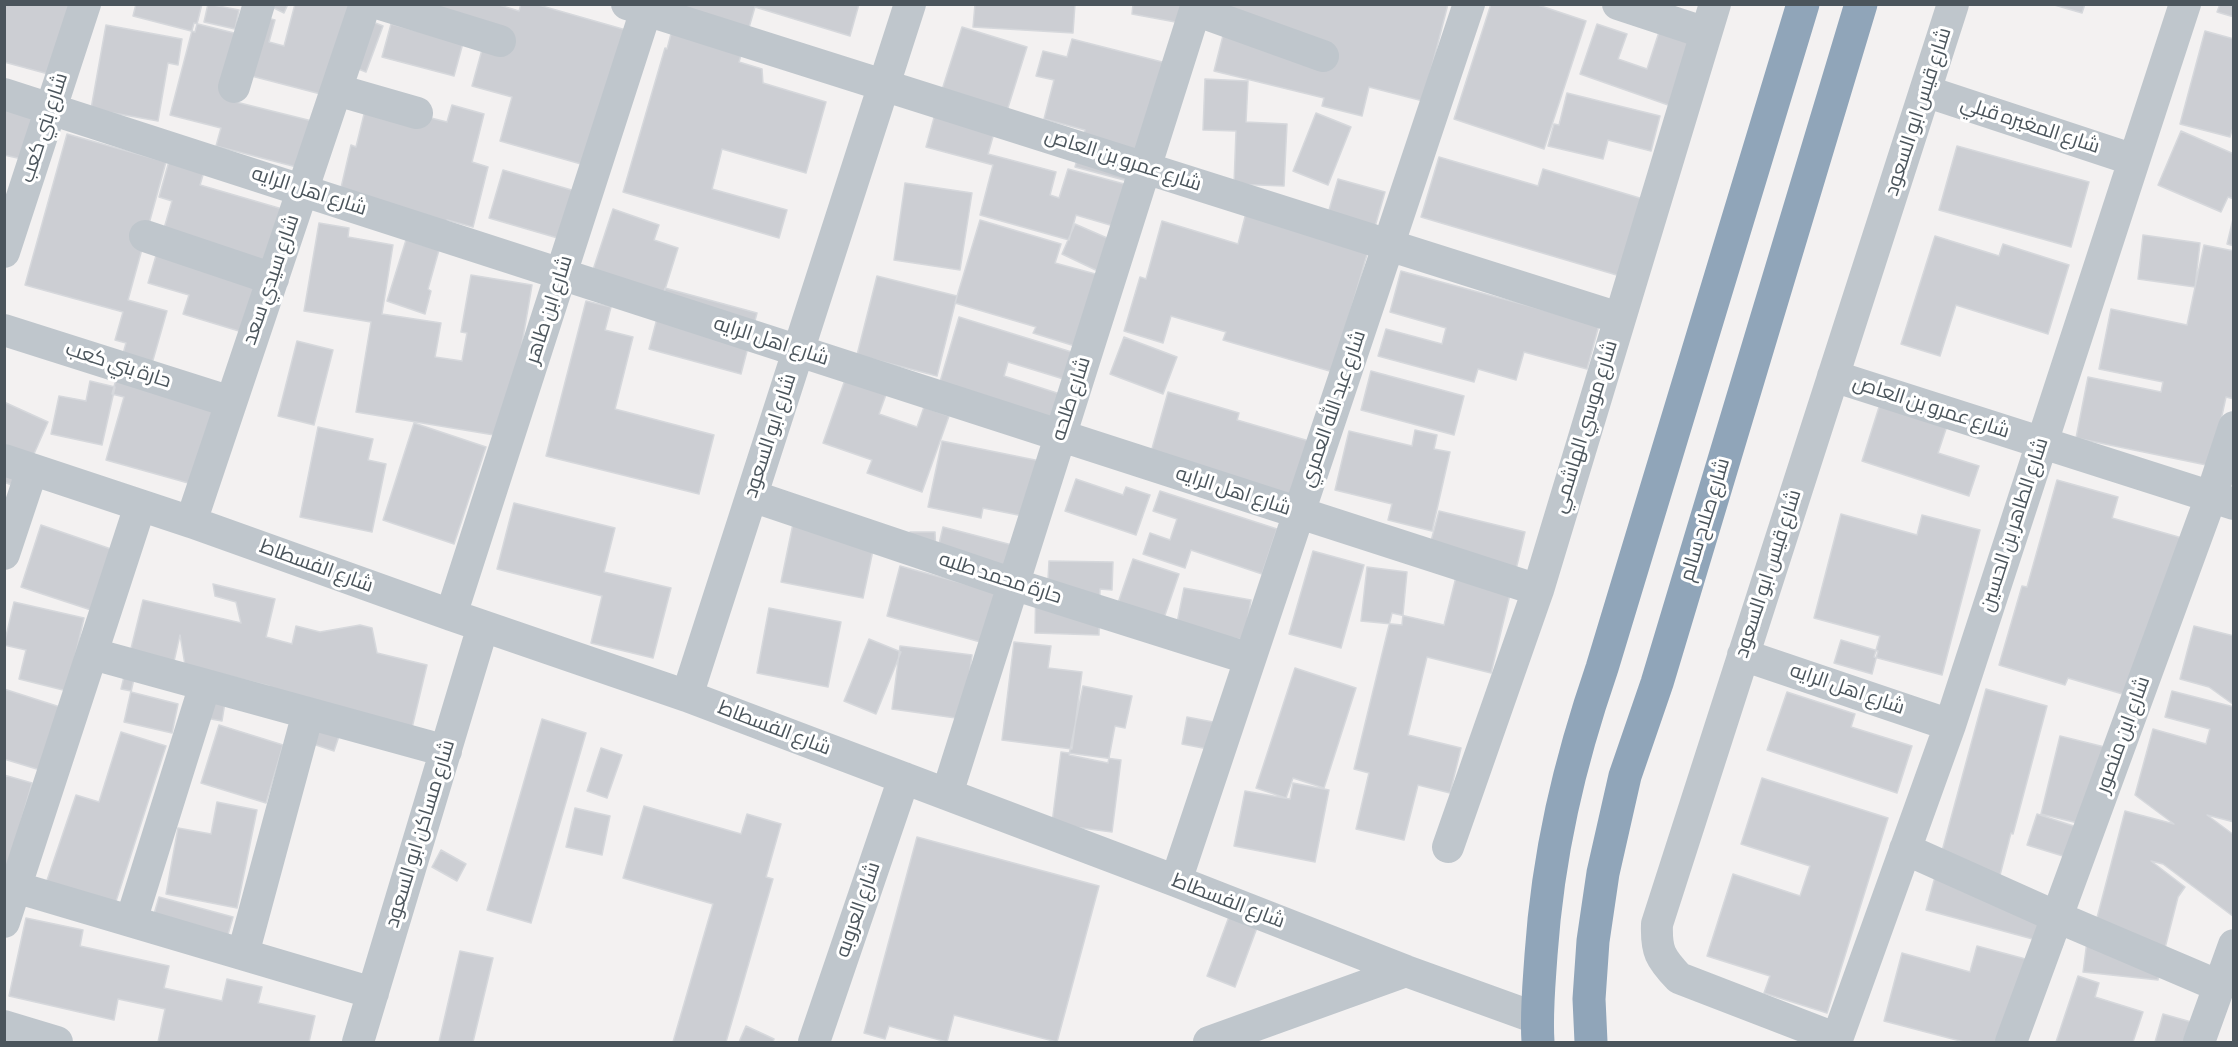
<!DOCTYPE html>
<meta charset="utf-8">
<style>
body{margin:0}
#map{position:relative;width:2238px;height:1047px;overflow:hidden;background:#f3f1f1;font-family:"Sofia Sans Condensed",sans-serif}
canvas{display:block}
.frame{position:absolute;inset:0;border:6px solid #4b555c;pointer-events:none}
</style>
<div id="map">
<canvas width="2238" height="1047"></canvas>
<div class="frame"></div>
</div>
<script>
const g = document.querySelector('canvas').getContext('2d');
g.lineJoin = 'round';
function fill(path, color) { g.fillStyle = color; g.fill(path, 'evenodd'); }
function stroke(path, color, width, dash) { g.strokeStyle = color; g.lineWidth = width; g.lineCap = dash ? 'butt' : 'round'; g.setLineDash(dash || []); g.stroke(path); }
function label(font, color, halo, rows, align = 'center') {
  g.font = font + ' "Sofia Sans Condensed",Cairo,sans-serif'; g.lineWidth = 6; g.setLineDash([]); g.textBaseline = 'middle'; g.strokeStyle = halo; g.fillStyle = color; for (const [text, x, y, turn = 0] of rows) {
    g.save(); g.translate(x, y); g.rotate((+turn || 0) * Math.PI / 180); g.textAlign = isNaN(turn) ? turn : align; if (halo) g.strokeText(text, 0, 0); g.fillText(text, 0, 0); g.restore();
  }
}
const building = new Path2D(`
 M4,4h67l-19,71 -48,-13z
 M136,4h66l-7,28 -62,-16z
 M208,4l31,6 -4,19 -31,-7z
 M266,4h22l-4,9z
 M295,4h61l-24,93 -92,-24 15,-58 20,5 -6,22 15,4z
 M406,4h90l23,7 2,-7h14l91,26 -38,136 -88,-25 12,-44 -40,-11 13,-47z
 M679,4h180l-9,32 -95,-29 -16,55 23,7 1,14 63,19 -20,71 -84,-24 -10,40 75,21 -8,28 -156,-46 42,-144 2,1z
 M975,4h100l-2,29 -100,-6z
 M1133,4h68l-4,22 -65,-12z
 M1231,4h217l-25,97 -54,-14 -7,29 -40,-10 2,-8 -110,-27z
 M1491,4h44l51,17 -42,128 -90,-30z
 M2051,4h34l-3,9z
 M2220,4h14v13l-17,-5z
 M365,19l18,7 -17,46 -18,-7z
 M194,23l44,11 -10,66 88,22 -12,47 -88,-23 5,-18 -51,-13z
 M391,24l72,19 -9,33 -72,-19z
 M1597,24l30,10 -9,25 29,10 13,-40 34,11 -23,66 -91,-32z
 M106,25l76,14 -4,26 -10,-2 -10,58 -67,-12z
 M962,27l65,20 -21,67 -65,-21z
 M2205,31l29,8v91h-2l-2,7 -50,-13z
 M1072,39l98,25 -31,120 -64,-17 10,-37 -41,-11 10,-39 -18,-4 7,-25 24,6z
 M1205,79l43,2 -2,41 41,2 -3,62 -50,-2 2,-53 -33,-1z
 M1567,93l93,23 -9,35 -43,-11 -5,19 -55,-13 6,-22 5,1z
 M367,102l80,20 5,-17 32,9 -12,48 16,5 -15,60 -26,-7 -4,19 -103,-47 11,-47 5,2z
 M938,103l60,16 -10,35 68,18 -6,23 9,3 9,-29 60,16 -11,42 -41,-12 -7,25 -89,-25 13,-50 -67,-18z
 M4,109l28,7 -10,43 -18,-4z
 M1316,113l35,14 -23,58 -35,-14z
 M2181,131l53,23v45l-6,-2 -7,15 -63,-27z
 M67,134l99,28 -38,138 39,11 -16,56 82,23 -27,98 -100,-28 18,-63 -12,-3 14,-51 -11,-3 8,-28 -98,-27z
 M1957,146l132,36 -18,65 -132,-37z
 M171,154l35,11 -6,20 89,26 -37,124 -69,-21 6,-19 -41,-12 24,-82 -13,-4z
 M1439,157l99,29 5,-17 100,30 -23,77 -199,-59z
 M503,170l72,21 -14,48 -72,-21z
 M1338,179l47,13 -52,180 -110,-32 3,-8 -55,-16 -8,27 -39,-12 16,-54 6,2 16,-58 76,23 9,-35 76,22z
 M905,183l67,10 -12,77 -66,-10z
 M613,209l46,16 -5,15 24,8 -16,51 -71,-23z
 M2233,219h1v27l-7,-2z
 M980,220l81,24 -6,19 44,12 -21,72 -45,-14 3,-6 -81,-24z
 M319,223l30,5 -1,9 45,8 -11,69 59,9 -6,34 27,4 5,-28 -6,-1 10,-57 61,10 -26,152 -150,-25 15,-90 -67,-11z
 M1075,224l39,17 -14,31 -38,-18z
 M2143,235l57,8 -5,44 -57,-8z
 M1935,236l64,20 4,-12 66,21 -21,69 -92,-29 -16,51 -39,-12z
 M406,240l33,10 -11,39 3,2 -6,23 -38,-13z
 M2204,245l30,6v148l-8,-2 -15,69 -135,-28 12,-61 73,15 2,-10 -64,-13 12,-60 76,16z
 M1401,271l198,54 -12,44 -63,-17 -8,28 -38,-11 -4,13 -96,-26 8,-27 56,15 4,-16 -56,-16z
 M877,276l80,20 -20,80 -80,-21z
 M665,288l92,25 -16,61 -92,-25z
 M586,301l25,6 -6,23 28,7 -18,72 99,26 -15,59 -153,-38z
 M959,317l119,37 -8,27 -62,-19 -4,14 56,18 -10,33 -113,-35z
 M1124,337l53,20 -14,37 -53,-20z
 M297,341l36,9 -19,75 -36,-9z
 M1371,371l93,25 -10,39 -93,-25z
 M847,374l41,15 -9,25 38,13 7,-20 25,9 -27,76 -55,-19 5,-13 -49,-17z
 M90,381l25,6 -13,58 -51,-11 8,-38 27,5z
 M1168,392l71,21 -2,7 72,21 -15,55 -148,-26z
 M4,402l44,20 -29,66 -15,-6z
 M1880,404l67,22 -9,27 41,13 -10,30 -107,-35z
 M414,423l72,24 -32,97 -71,-24z
 M318,427l55,12 -5,21 18,4 -14,68 -72,-15z
 M1415,430l22,5 -3,14 16,3 -18,79 -44,-11 4,-16 -57,-14 14,-59 63,15z
 M942,441l98,20 -12,56 -45,-9 -2,10 -53,-11z
 M1076,479l47,16 3,-8 24,8 -14,40 -71,-24z
 M2057,480l61,17 -6,21 77,22 -46,160 -75,-22 -3,7 -66,-20 23,-79 5,1z
 M1160,491l117,38 -15,45 -71,-24 -6,18 -42,-14 7,-21 20,7 7,-21 -24,-8z
 M514,503l101,25 -11,44 67,16 -18,70 -62,-15 11,-47 -105,-27z
 M1439,511l86,21 -34,141 -64,-16 -19,78 53,13 -11,45 -32,-8 -14,55 -48,-11 13,-56 -15,-4 38,-156 52,12 18,-72 -32,-8z
 M795,514l82,17 -14,67 -82,-16z
 M1841,514l76,21 5,-20 58,15 -38,145 -68,-18 6,-21 -66,-18z
 M41,525l70,24 -20,61 -70,-23z
 M943,527l69,18 -8,34 -69,-18z
 M910,532h25l1,24h-26z
 M1313,551l51,14 -23,83 -52,-14z
 M1133,559l46,15 -15,44 -46,-15z
 M1049,561l64,1 -1,28 -12,-1 -1,46 -64,-2 1,-54h12z
 M900,566l98,27 -14,50 -97,-27z
 M1367,567l40,5 -5,53 -41,-4z
 M213,584l62,15 -9,38 26,7 4,-18 24,6 40,-7 12,3 5,25 50,12 -21,88 -135,-57 -2,-10 -84,-21 -5,-30 -10,44 -34,-9 -5,22 47,12 -6,29 -48,-11 7,-31 -10,-2 22,-89 98,23 -5,-21 -21,-6z
 M1184,588l67,12 -7,40 -68,-12z
 M14,602l70,16 -17,73 -48,-12 7,-29 -22,-5z
 M769,608l72,14 -13,65 -71,-14z
 M2194,626l40,10v69l-25,-18 -29,-8z
 M869,639l32,13 -25,62 -32,-13z
 M1841,640l37,11 -6,23 -38,-11z
 M1014,642l37,4 -3,22 34,4 -10,77 -70,-9z
 M900,646l72,9 -9,64 -71,-10z
 M1295,668l61,20 -32,100 -31,-10 -7,20 -30,-10z
 M1083,686l49,10 -7,32 -10,-2 -7,37 -39,-8z
 M4,689l56,18 -20,63 -36,-11z
 M1986,689l61,17 -34,128 -2,-1 -17,65 76,20 -8,29 -136,-37z
 M227,690l-5,31 -22,-4z
 M2172,691l62,16v115l-27,-7 27,20v82l-71,-53 -12,-3 34,26 -7,10 -14,55 -71,-19 32,-122 49,13 -39,-29 18,-66 53,15 4,-15 -45,-12z
 M1787,692l68,22 -4,13 61,19 -15,47 -130,-43z
 M313,714l30,10 -9,27 -30,-10z
 M1187,717l26,5 -5,27 -26,-5z
 M542,719l44,14 -55,190 -44,-13z
 M219,725l64,20 -17,58 -65,-20z
 M121,732l45,14 -57,177 -69,-22 36,-106 23,7z
 M2060,736l61,15 -19,78 -61,-15z
 M601,748l21,7 -15,43 -20,-7z
 M1061,752l60,8 -9,72 -38,-5 -24,12z
 M4,775l28,8 -28,98z
 M1762,778l126,40 -61,195 -63,-20 6,-17 -63,-20 26,-82 67,22 10,-30 -69,-22z
 M1293,783l36,7 -14,72 -81,-16 11,-55 45,8z
 M217,802l40,8 -20,98 -71,-14 12,-66 33,6z
 M644,806l97,28 6,-20 34,10 -15,53 7,2 -47,163h-53l40,-138 -90,-26z
 M575,808l35,8 -8,39 -36,-8z
 M2037,814l61,20 -9,30 -62,-19z
 M917,837l182,49 -42,156 -103,-27 -7,27 -58,-16 -4,13 -21,-6z
 M441,850l25,14 -9,17 -25,-14z
 M159,897l74,20 -10,35 -74,-21z
 M1230,914l28,11 -23,62 -28,-11z
 M26,918l57,12 -3,16 89,20 -5,22 58,13 5,-22 35,8 -4,16 57,13 -6,26h-151l7,-33 -47,-10 -4,21 -105,-24z
 M2087,941l75,8 -4,31 -75,-8z
 M1977,946l71,19 -49,77h-35l-80,-21 18,-68 68,19z
 M460,951l33,7 -20,84h-34z
 M2078,976l21,7 -4,14 48,15 -10,30h-77z
 M2163,1014l53,15 -4,13h-57z
 M746,1026l28,13 -1,3h-34z`);
fill(building, '#ccced3');
stroke(building, '#d6d8dc', 1.5);
stroke(new Path2D(`
 M380,4l120,37
 M627,4l992,314
 M1618,4l88,29
 M1195,10l128,46
 M234,87l25,-83
 M337,90l80,23
 M1925,91l209,69
 M4,94l1534,496
 M145,236l128,43
 M4,252l81,-248
 M4,330l227,72
 M1833,376l401,128
 M4,460l187,62 260,93 236,81 489,185 230,90 130,47
 M752,496l261,88 237,75
 M191,522l174,-518
 M4,554l28,-84
 M451,615l197,-611
 M93,654l353,97
 M1743,655l207,70
 M687,696l223,-692
 M947,794l250,-790
 M1448,847l90,-257 177,-586
 M1905,849l152,68 162,69
 M1176,881l293,-877
 M15,887l358,106
 M131,921l74,-236
 M4,922l136,-416
 M243,954l65,-241
 M4,1026l53,16
 M1837,1039l-158,-61c-19,-20 -23,-27 -22,-54l296,-920
 M358,1042l125,-416
 M814,1042l90,-264
 M1209,1042l197,-71
 M1836,1042l114,-317 235,-721
 M2011,1042l200,-545 23,-70
 M2199,1042l35,-97`), '#bfc6cc', 32);
stroke(new Path2D(`
 M1538,1042c-2,-29 1,-57 3,-87 7,-101 28,-191 61,-287l201,-664
 M1591,1042l-2,-43 4,-58 10,-68 22,-97 32,-93 204,-679`), '#90a5b9', 33);
label('20px', '#4b555c', '#fff', [
 ["شارع قيس ابو السعود",1919,112,-72],
 ["شارع المغيره قبلي",2030,126,18],
 ["شارع بني كعب",45,128,-72],
 ["شارع عمرو بن العاص",1123,161,18],
 ["شارع اهل الرايه",309,192,18],
 ["شارع سيدي سعد",272,280,-71],
 ["شارع ابن طاهر",550,310,-72],
 ["شارع اهل الرايه",771,342,18],
 ["حارة بني كعب",118,366,18],
 ["شارع طلحه",1072,399,-72],
 ["شارع عمرو بن العاص",1931,408,18],
 ["شارع عبد الله العمري",1334,409,-71],
 ["شارع موسي الهاشمي",1586,427,-73],
 ["شارع ابو السعود",771,436,-72],
 ["شارع اهل الرايه",1233,492,18],
 ["شارع صلاح سالم",1706,520,-73],
 ["شارع الطاهر بن الحسين",2015,525,-72],
 ["شارع الفسطاط",316,567,20],
 ["شارع قيس ابو السعود",1769,574,-72],
 ["حارة محمد طلبه",1000,579,18],
 ["شارع اهل الرايه",1847,690,19],
 ["شارع الفسطاط",774,729,21],
 ["شارع ابن منصور",2124,735,-70],
 ["شارع مساكن ابو السعود",421,834,-73],
 ["شارع الفسطاط",1228,902,21],
 ["شارع العروبه",859,910,-71]
]);
</script>
